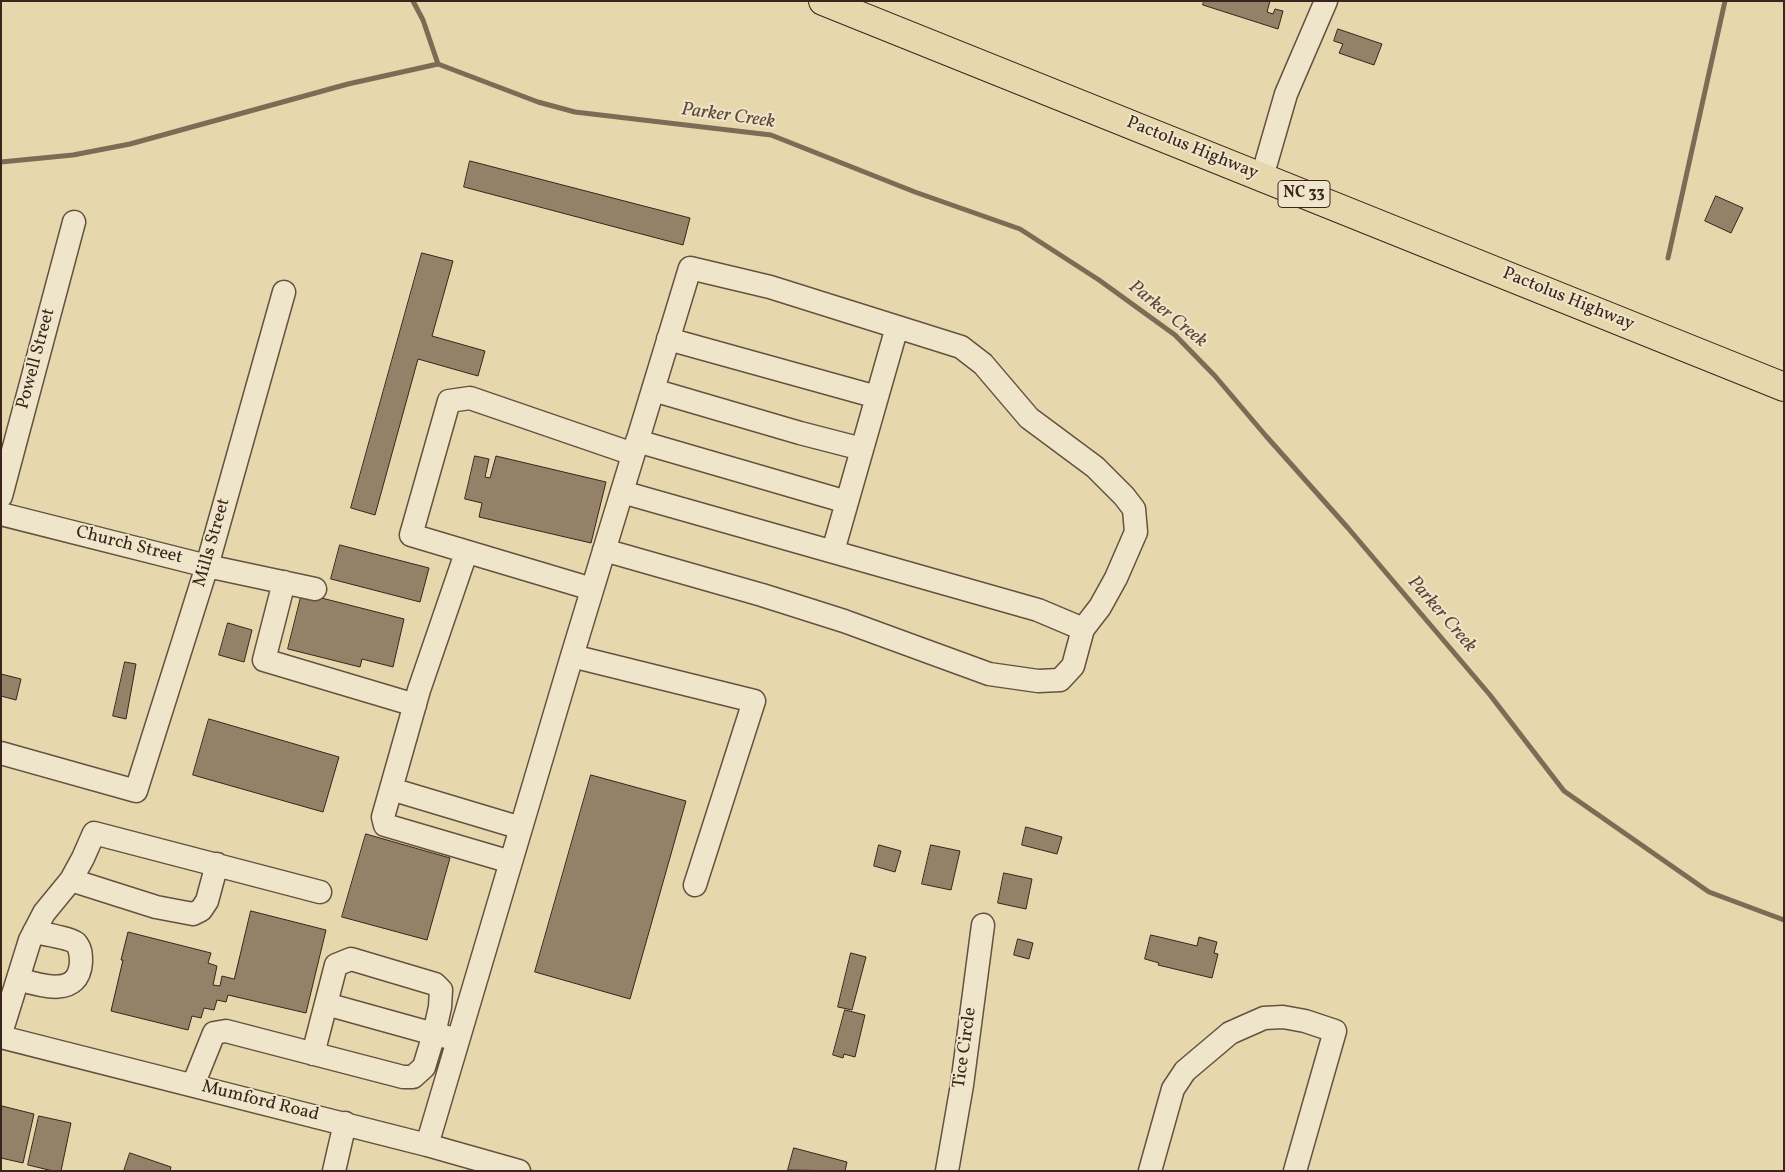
<!DOCTYPE html>
<style>
body{margin:0}
#map{position:relative;width:1785px;height:1172px;overflow:hidden;background:#e7d7ad;font-family:Vollkorn,serif}
canvas{display:block}
.frame{position:absolute;inset:0;border:2px solid #3a241b;pointer-events:none}
</style>
<div id="map">
<canvas width="1785" height="1172"></canvas>
<div class="frame"></div>
</div>
<script>
const g = document.querySelector('canvas').getContext('2d');
g.lineJoin = 'round';
function stroke(path, color, width, dash) { g.strokeStyle = color; g.lineWidth = width; g.lineCap = dash ? 'butt' : 'round'; g.setLineDash(dash || []); g.stroke(path); }
function fill(path, color) { g.fillStyle = color; g.fill(path, 'evenodd'); }
function label(font, color, halo, rows, align = 'center') {
  g.font = font + ' Vollkorn,serif'; g.lineWidth = 4; g.setLineDash([]); g.textBaseline = 'middle'; g.strokeStyle = halo; g.fillStyle = color; for (const [text, x, y, turn = 0] of rows) {
    g.save(); g.translate(x, y); g.rotate((+turn || 0) * Math.PI / 180); g.textAlign = isNaN(turn) ? turn : align; if (halo) g.strokeText(text, 0, 0); g.fillText(text, 0, 0); g.restore();
  }
}
stroke(new Path2D(`
 M413,1l10,19 15,44 100,38 37,10 196,23 144,57 105,37 79,51 76,55 40,41 51,60 82,92 142,167 74,96 145,101 75,28
 M1,162l72,-7 57,-11 218,-60 90,-20
 M1668,258l57,-257`), '#7e6b55', 5);
const building = new Path2D(`
 M1204,1h66l-3,11 6,2 2,-5 8,2 -5,18 -75,-24z
 M1338,29l44,15 -8,21 -35,-12 4,-9 -9,-3z
 M470,161l220,57 -7,27 -219,-58z
 M1716,196l27,12 -12,25 -26,-12z
 M422,253l31,8 -21,75 53,15 -7,25 -60,-17 -43,156 -24,-7z
 M475,456l14,3 -4,18 5,1 6,-22 110,26 -15,61 -112,-26 3,-14 -17,-4z
 M340,545l89,23 -9,34 -89,-23z
 M302,593l102,26 -11,48 -31,-8 -2,8 -72,-18z
 M228,623l24,7 -8,32 -25,-7z
 M125,662l11,2 -10,55 -13,-3z
 M1,674l20,5 -5,21 -15,-4z
 M209,719l130,38 -16,55 -130,-37z
 M591,775l95,26 -56,198 -95,-27z
 M1026,827l36,10 -5,17 -35,-9z
 M366,834l84,24 -23,82 -85,-23z
 M879,845l22,6 -6,21 -21,-6z
 M931,845l29,6 -9,39 -29,-6z
 M1004,873l28,6 -6,30 -28,-6z
 M251,911l75,19 -20,83 -78,-18 -2,7 -9,-2 -3,10 -10,-2 -3,10 -9,-2 -4,14 -77,-19 12,-51h-2l7,-28 83,21 -3,10 9,3 -4,19 7,1 2,-10 12,3z
 M1151,935l46,11 2,-9 18,5 -3,11 4,1 -6,24 -54,-13 1,-2 -14,-4z
 M1018,939l15,4 -4,16 -15,-4z
 M851,953l15,4 -14,53 -14,-3z
 M845,1010l20,5 -10,42 -11,-3 -1,4 -10,-3z
 M2,1106l32,8 -11,49 -22,-5z
 M39,1116l32,7 -10,48h-8l-25,-6z
 M794,1148l53,14 -2,9 -57,-1z
 M130,1153l41,14 -1,4h-46z`);
fill(building, '#948167');
stroke(building, '#3a241b', 1);
const minor = new Path2D(`
 M1262,177l24,-83 40,-93
 M668,339l209,58
 M653,390l147,43 62,16
 M637,441l210,61
 M622,492l416,118 45,19
 M1,496l73,-274
 M1,514l206,52 108,23
 M833,551l64,-224
 M466,553l-47,137 -36,127 2,8 126,37
 M284,582l-20,78 151,45
 M592,589l-181,-54 38,-134 21,-3 163,56
 M572,656l182,45 -59,184
 M1,753l135,38 71,-225 77,-274
 M391,789l130,39
 M71,880l85,27 37,7 8,-4 6,-9 10,-37
 M18,979c23,7 61,19 63,-17 0,-7 0,-13 -5,-19 -6,-5 -32,-9 -42,-11
 M1,1033l29,-93 14,-27 27,-33 12,-22 11,-25 226,59
 M1,1037l426,108 92,26
 M313,1054l23,-89 15,-6 84,25 6,6 -1,17 -6,27 -108,-30
 M193,1085l21,-52 12,-2 177,46h10l11,-10 10,-33 13,3
 M427,1145l145,-489 118,-388 80,19 191,60 22,17 46,54 66,49 29,29 10,13 2,23 -20,46 -16,29 -17,22 -10,37 -13,14 -22,1 -49,-7 -145,-53 -82,-26 -158,-45
 M334,1171l11,-48
 M947,1171l15,-86 21,-160
 M1150,1171l23,-82 12,-18 45,-38 34,-15 19,-1 22,4 30,10 -40,140`);
const major = new Path2D(`
 M823,1l961,386`);
stroke(minor, '#655140', 25);
stroke(major, '#3a241b', 30);
stroke(minor, '#efe5ca', 22);
stroke(major, '#e7d7ad', 28);
for (const [x, y, w] of [
 [1304,194,52]
]) { const box = new Path2D(); box.roundRect(x - w / 2, y - 13.5, w, 27, 4); g.fillStyle = '#efe5ca'; g.fill(box); stroke(box, '#3a241b', 1); }
label('bold 16px', '#3a241b', null, [
 ["NC 33",1304,194]
]);
label('18px', '#3a241b', '#efe5ca', [
 ["Pactolus Highway",1192,149,22],
 ["Pactolus Highway",1568,300,22],
 ["Powell Street",37,359,-75],
 ["Mills Street",213,543,-74],
 ["Church Street",129,546,14],
 ["Tice Circle",966,1048,-82],
 ["Mumford Road",260,1102,14]
]);
label('italic 19px', '#5c4738', '#efe5ca', [
 ["Parker Creek",728,117,8],
 ["Parker Creek",1167,315,39],
 ["Parker Creek",1441,615,49]
]);
</script>
